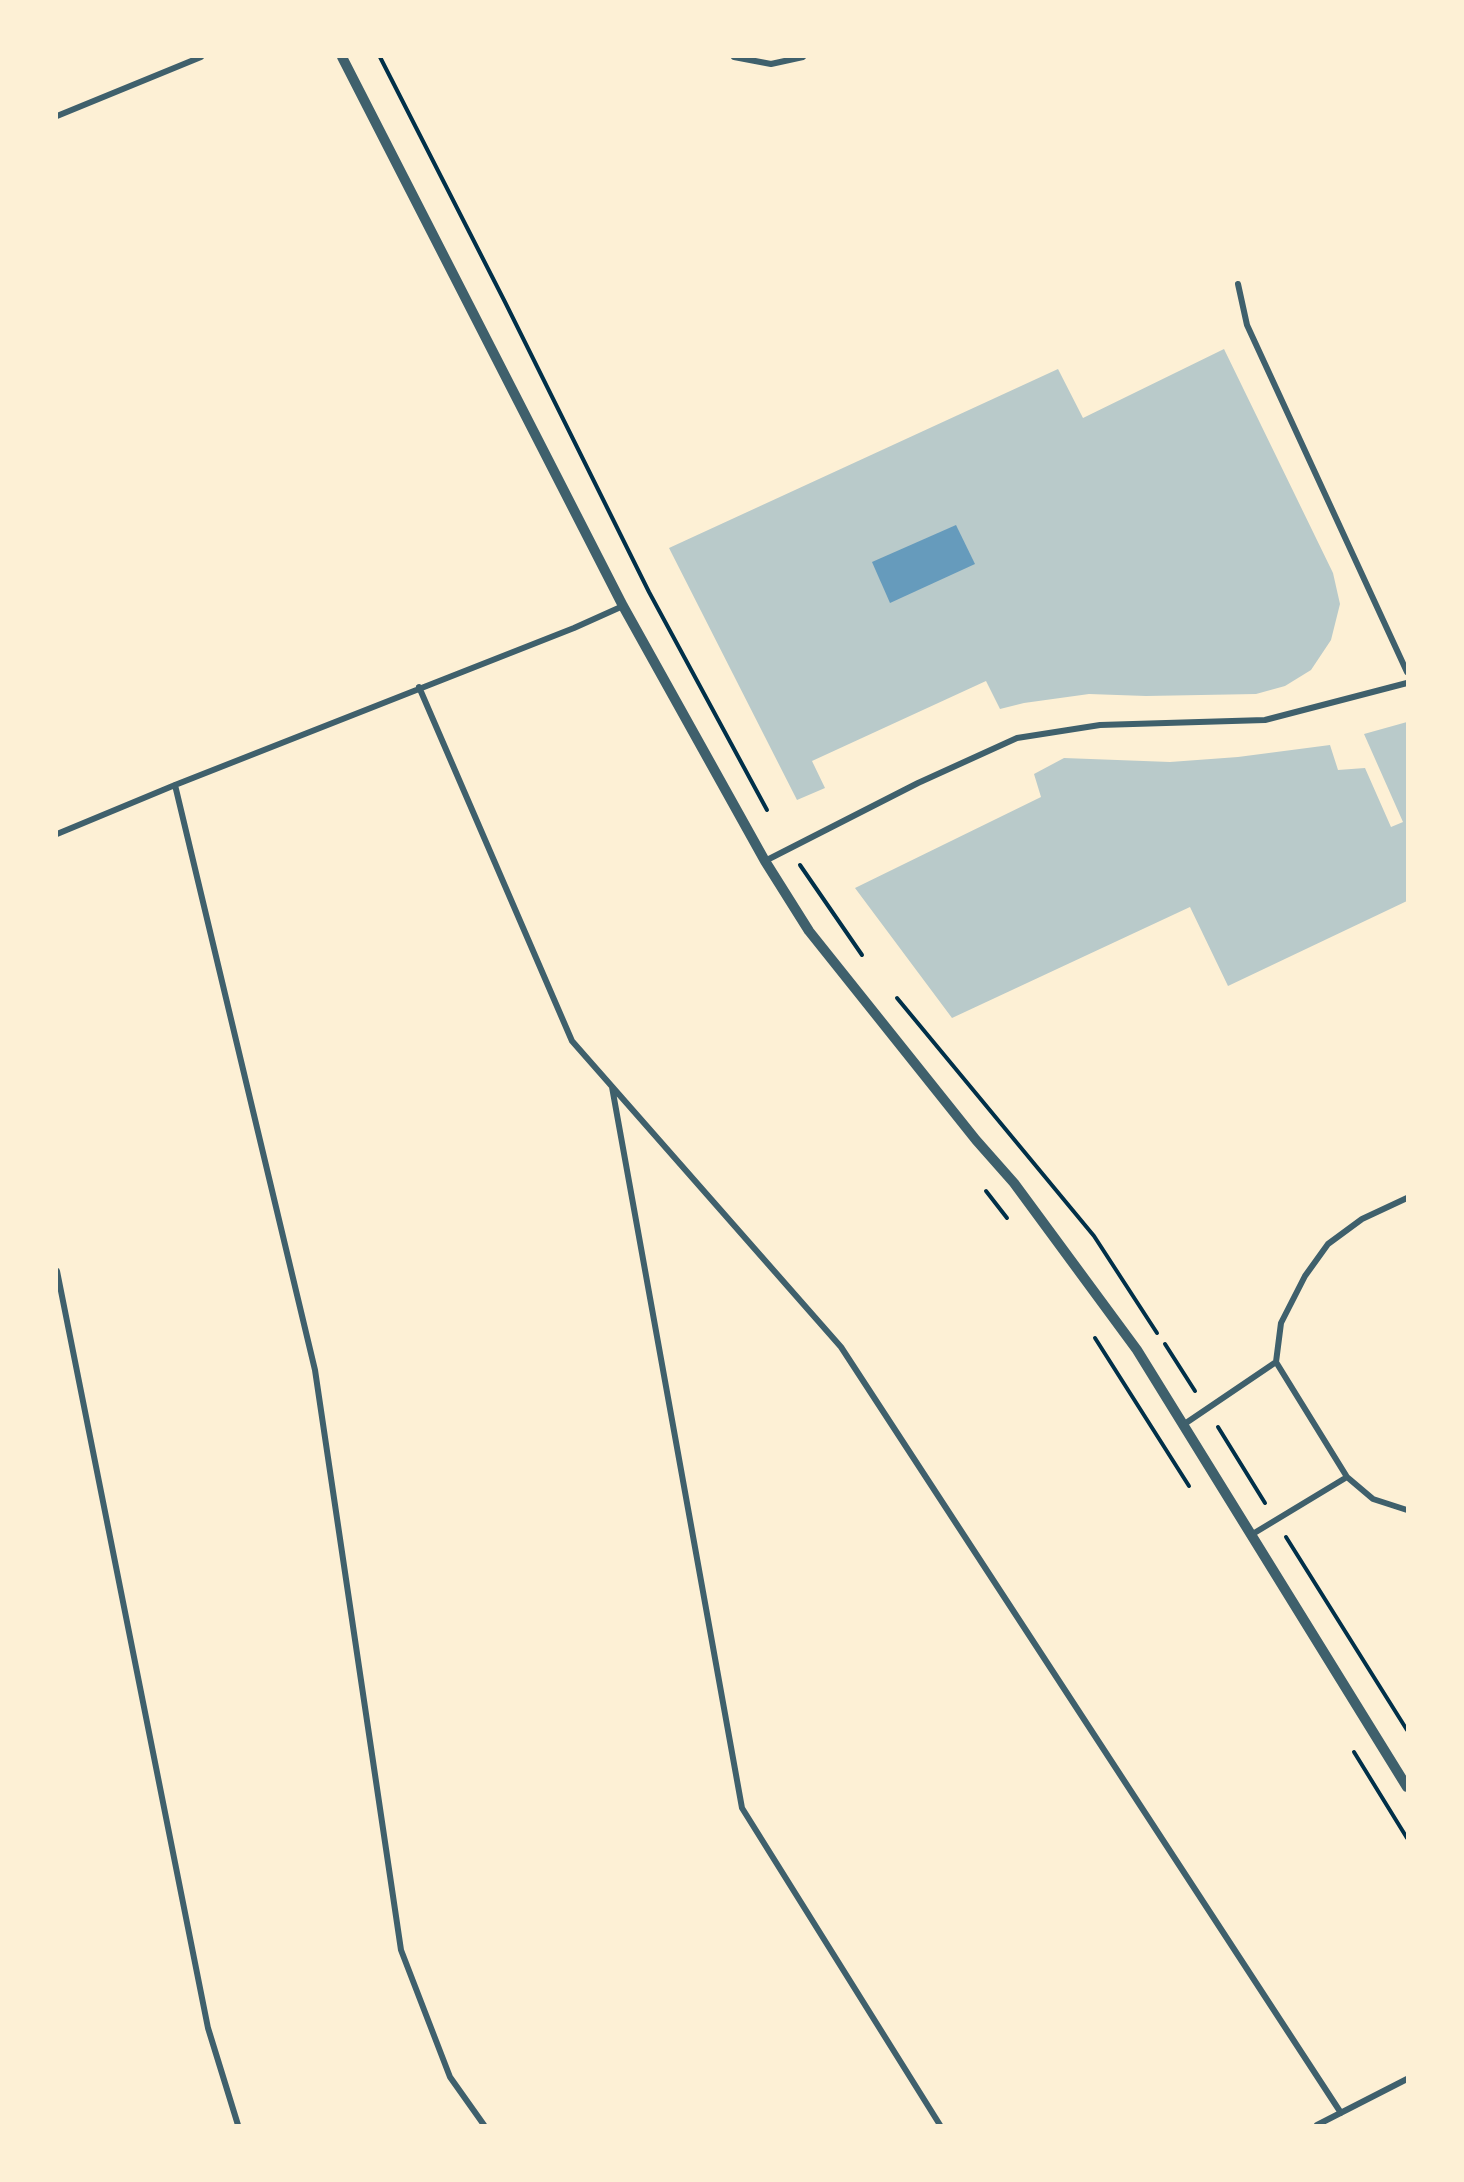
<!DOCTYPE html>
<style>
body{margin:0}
#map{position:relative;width:1464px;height:2182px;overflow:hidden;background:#fdf0d5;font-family:Poppins,sans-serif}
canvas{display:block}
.frame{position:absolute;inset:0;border:58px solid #fdf0d5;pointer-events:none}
</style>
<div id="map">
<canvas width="1464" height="2182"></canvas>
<div class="frame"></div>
</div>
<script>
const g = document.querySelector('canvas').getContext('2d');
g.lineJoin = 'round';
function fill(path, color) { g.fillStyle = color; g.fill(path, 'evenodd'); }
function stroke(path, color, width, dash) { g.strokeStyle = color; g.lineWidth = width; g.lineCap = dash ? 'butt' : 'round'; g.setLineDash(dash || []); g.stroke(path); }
fill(new Path2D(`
 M1224,349l109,224 7,31 -9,36 -20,30 -26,16 -29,8 -110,2 -57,-2 -65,9 -24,6 -14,-28 -174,80 13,27 -28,12 -128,-252 389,-179 25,49z
 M1407,722v179l-179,85 -38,-79 -238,111 -97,-130 186,-91 -7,-23 30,-16 106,4 68,-5 92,-12 8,25 27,-2 26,59 12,-5 -39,-88z`), '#b9caca');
fill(new Path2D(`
 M956,525l19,39 -85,39 -18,-41z`), '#669bbc');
stroke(new Path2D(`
 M380,57l125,245 144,290 118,218
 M800,865l62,90
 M897,998l197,238 63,97
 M986,1191l21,27
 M1095,1338l94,148
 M1165,1344l30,47
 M1218,1427l47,76
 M1286,1537l121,193
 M1354,1752l53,86`), '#003049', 4);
stroke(new Path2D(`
 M734,57l37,7 32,-7
 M57,116l144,-59
 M1238,284l9,41 160,347
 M419,687l153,354 269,306 500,766
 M175,785l140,585 86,580 49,127 34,48
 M57,834l118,-49 399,-157 49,-22
 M765,861l153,-78 99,-45 83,-13 165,-5 142,-37
 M612,1087l130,721 198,317
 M1407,1198l-45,21 -34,25 -23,32 -24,47 -5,39 71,115 26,22 34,11
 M57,1271l151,757 30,97
 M1183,1425l93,-63
 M1251,1535l96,-58
 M1317,2125l90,-46`), '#3f606c', 6);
stroke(new Path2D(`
 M342,57l281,549 142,255 44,70 167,209 38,43 123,167 270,437`), '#3f606c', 10);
</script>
